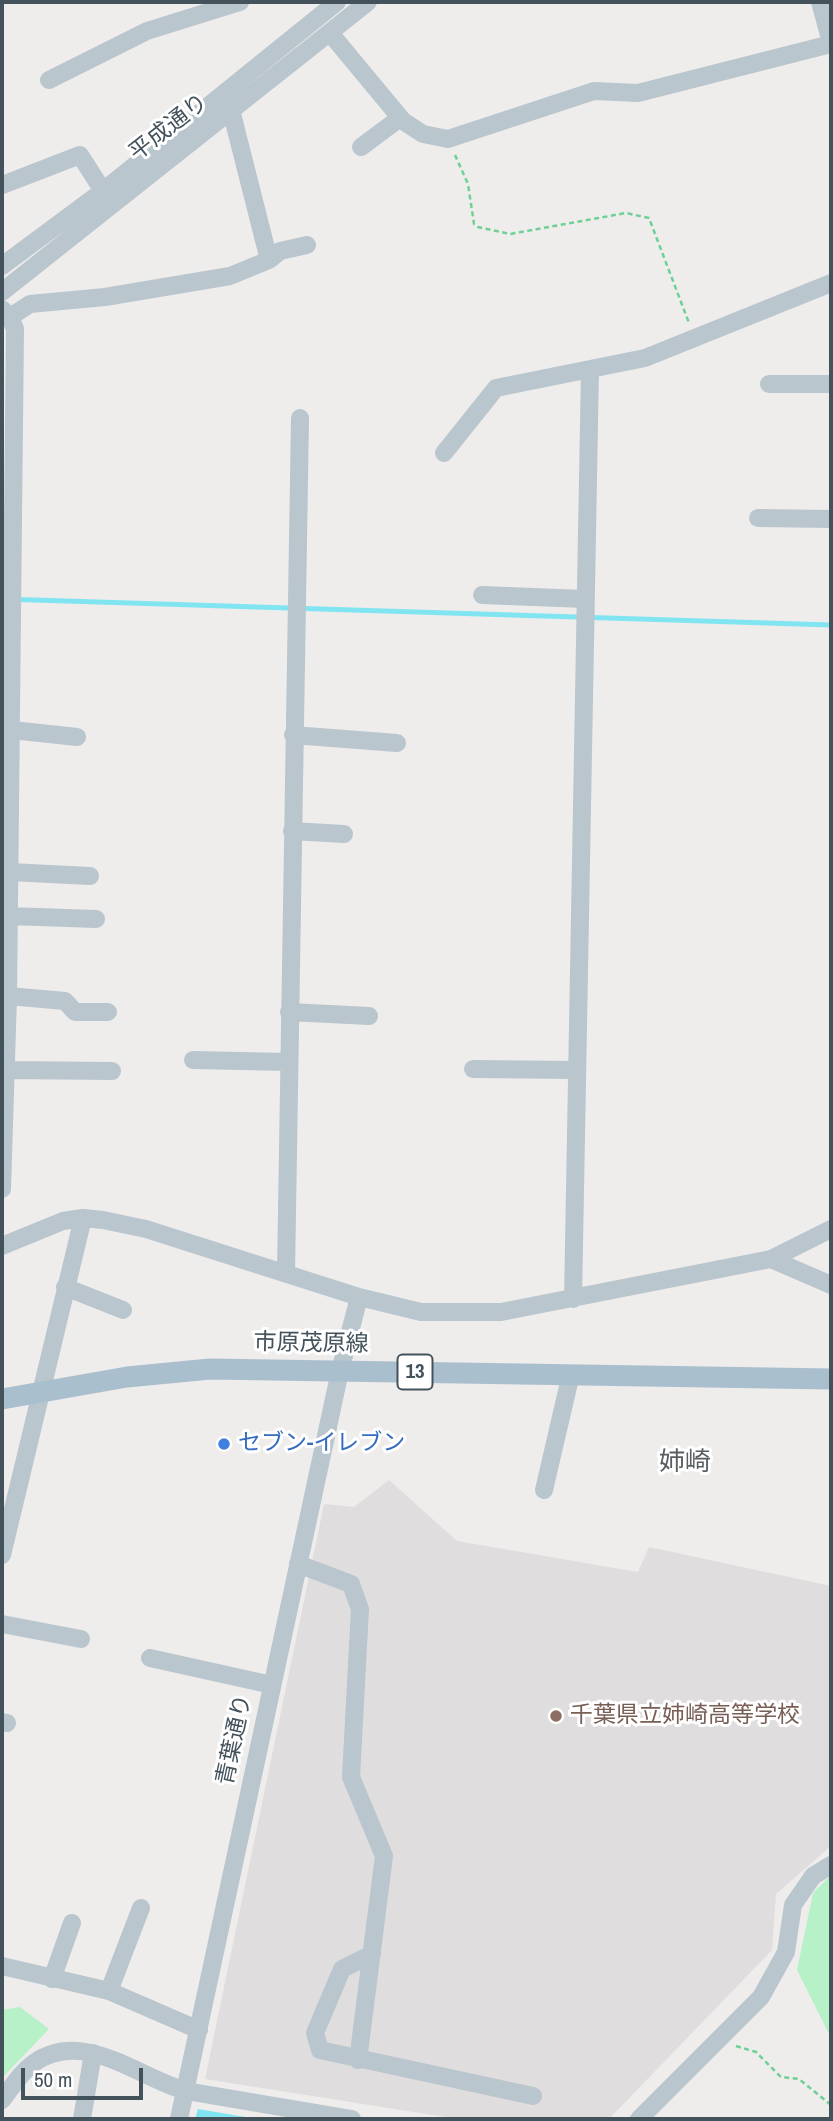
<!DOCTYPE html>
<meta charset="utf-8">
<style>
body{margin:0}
#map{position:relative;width:833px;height:2121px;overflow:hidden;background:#efecec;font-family:"Archivo Narrow",sans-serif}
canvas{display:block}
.frame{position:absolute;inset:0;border:4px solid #44525b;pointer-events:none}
.scale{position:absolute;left:21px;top:2068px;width:122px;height:32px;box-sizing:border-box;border:4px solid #44525b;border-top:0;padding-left:9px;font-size:21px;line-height:24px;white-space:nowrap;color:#44525b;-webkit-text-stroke:5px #fff;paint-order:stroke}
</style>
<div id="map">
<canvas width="833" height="2121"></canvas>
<div class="frame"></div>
<div class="scale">50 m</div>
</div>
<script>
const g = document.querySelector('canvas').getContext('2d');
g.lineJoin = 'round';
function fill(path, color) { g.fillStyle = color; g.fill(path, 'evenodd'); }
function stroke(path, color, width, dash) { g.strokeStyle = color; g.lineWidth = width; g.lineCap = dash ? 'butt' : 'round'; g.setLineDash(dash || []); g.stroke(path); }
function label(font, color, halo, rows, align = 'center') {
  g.font = font + ' "Archivo Narrow","Noto Sans JP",sans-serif'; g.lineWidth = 6; g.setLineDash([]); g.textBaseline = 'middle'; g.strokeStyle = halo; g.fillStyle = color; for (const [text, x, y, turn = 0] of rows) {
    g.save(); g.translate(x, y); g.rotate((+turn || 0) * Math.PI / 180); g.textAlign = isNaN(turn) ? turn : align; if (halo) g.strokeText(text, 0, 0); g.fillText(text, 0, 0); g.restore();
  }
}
fill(new Path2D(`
 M389,1480l68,61 181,31 11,-25 182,39v260l-55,48 -4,56 -163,169h-151l-253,-40 119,-575 30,3z`), '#e0ddde');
fill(new Path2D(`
 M831,1875v163l-34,-68 16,-77z
 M20,2007l29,22 -47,49v-68z`), '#b6f1c7');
fill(new Path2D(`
 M198,2109l59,10h-62z`), '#80e5f1');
stroke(new Path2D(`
 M2,599l829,26`), '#80e5f1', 5);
stroke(new Path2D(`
 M455,155l13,29 6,40 4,3 32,7 116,-21 23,5 40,105
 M736,2046l20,6 25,25 18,2 32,26`), '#6dd195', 2.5, [5, 3.5]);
stroke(new Path2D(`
 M820,2l11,40
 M330,33l73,88 20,13 25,5 146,-48 44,2 193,-49
 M49,80l98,-49 93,-29
 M231,110l38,150
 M361,147l39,-29
 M2,185l78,-30 23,36
 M2,266l101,-75 234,-189
 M2,292l366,-290
 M2,309l8,8 5,12 -7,667 -6,193
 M10,317l20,-13 75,-7 125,-21 39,-16 11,-9 27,-6
 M769,384h62
 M444,453l52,-65 149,-30 186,-75
 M758,518l73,1
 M482,595l103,4
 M12,730l65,7
 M293,735l104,8
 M292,831l52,3
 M10,872l80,4
 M9,916l87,3
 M8,996l57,5 10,11h33
 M289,1012l80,4
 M193,1060l95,2
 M473,1069l102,1
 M6,1070l106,1
 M2,1246l61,-25 20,-3 20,2 43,9 213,68 62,15h80l270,-53 60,-30
 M771,1259l60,26
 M286,1273l14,-855
 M65,1287l58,23
 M573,1299l17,-930
 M544,1490l27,-116
 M2,1555l81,-337
 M298,1564l53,20 9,25 -9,168 33,79 -26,204
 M2,1624l79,15
 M150,1658l122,27
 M2,1722l5,1
 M372,1954l-30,15 -27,64 5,17 213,46
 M2,1966l107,25 90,39
 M52,1979l20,-56
 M109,1991l32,-83
 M2,2100c10,-13 19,-28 32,-37 49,-35 105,15 152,28l166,28
 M82,2119l11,-66
 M179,2119l161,-748 19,-74
 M639,2119l122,-122 25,-45 7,-47 20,-29 18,-11`), '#b9c6cd', 18);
stroke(new Path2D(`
 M2,1399l125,-22 83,-8 621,10`), '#aabfce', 21);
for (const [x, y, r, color] of [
 [224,1444,7,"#3f7fe0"],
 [556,1716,7,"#8d6e63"]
]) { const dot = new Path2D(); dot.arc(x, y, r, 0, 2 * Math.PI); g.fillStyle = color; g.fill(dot); stroke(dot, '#fff', 2.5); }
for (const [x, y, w] of [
 [415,1372,35]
]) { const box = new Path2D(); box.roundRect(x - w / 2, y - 17.5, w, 35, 5); g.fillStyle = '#fff'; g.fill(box); stroke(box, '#44525b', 2); }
label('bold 21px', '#44525b', null, [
 ["13",415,1372]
]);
label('23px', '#44525b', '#fff', [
 ["平成通り",169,128,-38],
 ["市原茂原線",311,1344,1],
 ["青葉通り",235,1740,-78]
]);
label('23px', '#366cbe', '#fff', [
 ["セブン-イレブン",238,1444]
], 'left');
label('23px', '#785e54', '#fff', [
 ["千葉県立姉崎高等学校",570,1716]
], 'left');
label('26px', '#595e62', '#fff', [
 ["姉崎",685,1463]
]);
</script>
